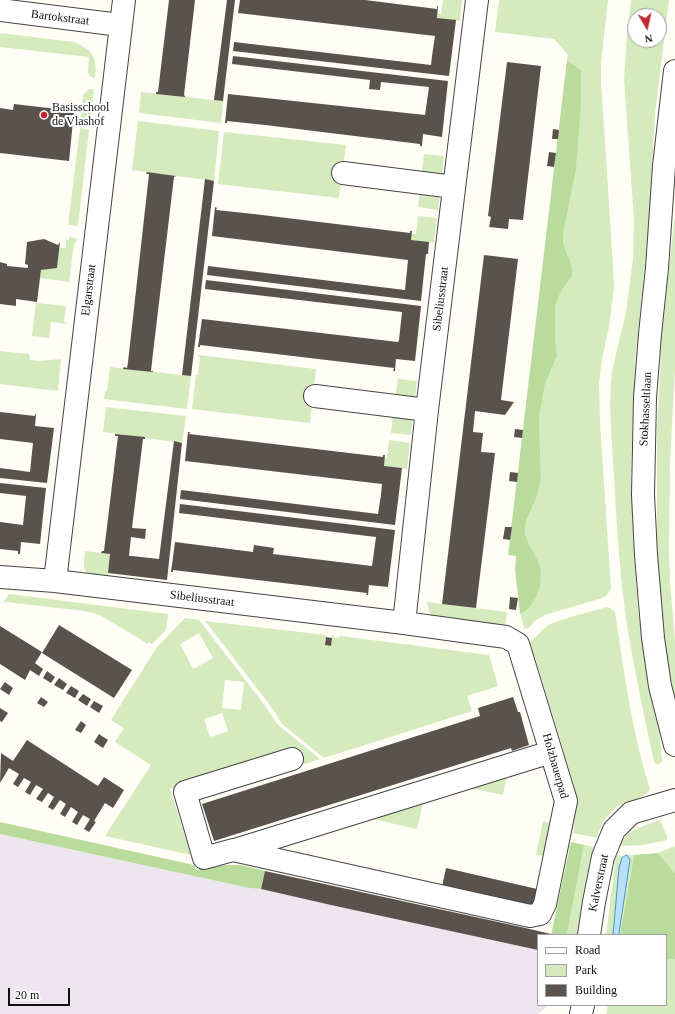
<!DOCTYPE html>
<style>
body{margin:0}
#map{position:relative;width:675px;height:1014px;overflow:hidden;background:#fffdf5;font-family:Georgia,serif}
canvas{display:block}
.legend{position:absolute;left:537px;top:934px;width:130px;height:72px;box-sizing:border-box;background:#fff;border:1px solid #a0a0a0;margin:0;padding:5px 7px;list-style:none;font-size:12px;color:#111}
.legend li{display:flex;align-items:center;gap:8px;height:20px}
.legend b{width:20px;border:1px solid #a0a0a0}
.north{position:absolute;left:627px;top:8px;width:40px;height:40px;box-sizing:border-box;background:#fff;border:1px solid #a0a0a0;border-radius:50%;rotate:171deg;font-size:11px;font-weight:700;line-height:16px;text-align:center;color:#111}
.north::after{content:'';display:block;margin:auto;width:14px;height:18px;background:#c4262e;clip-path:polygon(50% 0,100% 100%,50% 72%,0 100%)}
.scale{position:absolute;left:8px;top:988px;width:62px;height:18px;box-sizing:border-box;border:2px solid #111;border-top:0;padding-left:5px;font-size:12px;line-height:14px;white-space:nowrap;color:#111;-webkit-text-stroke:3px #fff;paint-order:stroke}
</style>
<div id="map">
<canvas width="675" height="1014"></canvas>
<ul class="legend">
<li><b style="height:5px;background:#fff"></b>Road</li>
<li><b style="height:11px;background:#d5ebbd"></b>Park</li>
<li><b style="height:11px;background:#5a524d"></b>Building</li>
</ul>
<div class="north">N</div>
<div class="scale">20 m</div>
</div>
<script>
const g = document.querySelector('canvas').getContext('2d');
g.lineJoin = 'round';
function fill(path, color) { g.fillStyle = color; g.fill(path, 'evenodd'); }
function stroke(path, color, width, dash) { g.strokeStyle = color; g.lineWidth = width; g.lineCap = dash ? 'butt' : 'round'; g.setLineDash(dash || []); g.stroke(path); }
function label(font, color, halo, rows, align = 'center') {
  g.font = font + ' Georgia,serif'; g.lineWidth = 4; g.setLineDash([]); g.textBaseline = 'middle'; g.strokeStyle = halo; g.fillStyle = color; for (const [text, x, y, turn = 0] of rows) {
    g.save(); g.translate(x, y); g.rotate((+turn || 0) * Math.PI / 180); g.textAlign = isNaN(turn) ? turn : align; if (halo) g.strokeText(text, 0, 0); g.fillText(text, 0, 0); g.restore();
  }
}
fill(new Path2D(`
 M0,834l249,54 12,1 277,61v55h11l-11,9h-538z`), '#eee6ef');
fill(new Path2D(`
 M443,0h19l-2,21 -23,-3 1,-4h3z
 M499,0h109l-7,63v19l12,183 1,22 -5,40 -7,32 -3,24 1,40 11,165 -1,3 -5,6 -60,18 -9,5 -8,9 -4,-1 -4,-15h2l14,-56 -6,-11 -5,-12 1,-13 10,-22 5,-20 -2,-61 6,-34 12,-28 -2,-19v-30l5,-13 6,-9 6,-19 -9,-23 1,-14 12,-59 5,-100 -14,-10 1,-5 -14,-16 -59,-7z
 M631,0h38l-14,114 -7,125 -13,122 -4,110 2,62 5,77 7,49 14,70 3,32 -3,3h-4l-1,-2c-9,-42 -18,-83 -25,-125 -9,-53 -12,-107 -15,-160 -2,-35 -6,-71 -2,-106l14,-59 7,-53 1,-38 -10,-142 3,-44zM635,16h24v24h-24z
 M0,33l74,9c18,8 24,15 21,36l-4,-1 -3,-4 1,-16 -89,-10z
 M89,89h5l-4,38 -10,-1 3,-31z
 M141,92l82,9 -2,22 -82,-10z
 M138,121l81,10 -5,50 -82,-11z
 M80,128l9,2 -11,96 -10,-1z
 M224,132l122,13 -7,53 -121,-14z
 M424,154l20,2 -2,19 -20,-2z
 M420,189l20,2 -2,19 -20,-3z
 M675,214v154l-5,95 -1,87 1,33 5,56v64l-8,-40 -5,-32 -5,-77v-123l5,-101z
 M418,216l19,2 -3,25 -23,-3v-6h5z
 M69,237l8,1 -1,5h-2l-5,39 -29,-4 1,-8 16,-3 2,-19h7v-8h3z
 M36,302l1,1 29,3 -2,16 2,1v1l-15,-2 -2,16 -17,-2z
 M0,351l29,3 1,6 9,1 22,-2 -3,32 -58,-7z
 M198,355l118,14 -6,54 -118,-14 4,-34h2l2,-18 -2,-1z
 M110,367l81,9 -4,33 -83,-10 1,-8h2z
 M398,379l19,2 -2,19 -20,-2z
 M106,407l80,9 -4,27 -79,-11z
 M393,414l20,2 -2,19 -20,-2z
 M389,440l21,3 -3,26 -23,-3 1,-8h2z
 M85,551l25,3 -2,23c-24,-3 -26,-1 -23,-26z
 M9,594l159,20 -2,16 -14,14 -3,-2 -1,2 -48,-29 -14,-4 -81,-9 -2,1z
 M427,602l80,10 -2,13 -74,-8z
 M607,607l3,1 5,4c9,60 17,120 35,178 -8,9 -19,10 -30,15 -11,6 -21,21 -23,33l-24,-5 3,-28 -2,-20 -39,-128 -5,2 -1,-16 19,-18 19,-7z
 M185,618l14,2 64,83 14,21 43,35 -21,7 -65,3 -64,20 21,66 -86,-19 46,-71 -36,-23 9,-14 -13,-8 46,-73zM199,633l14,25 -20,11 -13,-25zM225,680l19,2 -3,28 -19,-2zM222,713l6,18 -18,6 -6,-18z
 M205,621l121,14 -1,10 6,1 1,-11 2,1 1,2h4l1,-2 149,19 9,31 -31,10 5,15 -148,47 -42,-34 -12,-19z
 M507,772l-4,23 -33,-7z
 M424,799l-7,30 -40,-9 -2,-2 -1,-2z
 M660,820l7,17v3l-24,5 -24,1c8,-17 25,-20 41,-26z
 M543,821l9,3 -8,32 -8,-1z
 M584,845l12,2 -10,88h-19z
 M675,846v27l-17,-20z
 M627,855l-4,1 -4,12 -6,67h-7l10,-79 18,-1 -14,80h-2l12,-75z
 M666,959h9v55h-69l2,-9h58z`), '#d5ebbd');
fill(new Path2D(`
 M567,60l14,10v34l-5,66 -12,59 -1,14 9,23v9l-12,19 -5,13v30l2,19 -12,28 -6,34 2,61 -5,20 -10,22 -1,13 5,12 6,11 5,13 -1,16 -4,11 -7,11 -7,5h-2l-5,-43 1,-14 -8,-1z
 M0,822l194,43 2,5 30,-5h15l24,6 -4,18 -12,-1 -249,-54z
 M571,842l13,3 -17,90h-16z
 M658,853l17,20v86h-9v-24h-46l14,-80z`), '#b9dc9c');
const water = new Path2D(`
 M627,855l3,5 -11,73 -1,2h-5l6,-67 3,-10z`);
fill(water, '#b9e0f7');
stroke(water, '#3f96cf', 1);
fill(new Path2D(`
 M169,0h26l-11,95 1,1v1l-29,-3v-2h2z
 M227,0h8l-12,101 -9,-1z
 M240,0h125l72,9v-3h1l-1,12 19,2 -7,56 -216,-25 1,-9 197,23 1,-9 3,-20 -197,-23z
 M233,56l215,25 -6,56 -19,-3 -1,12h-2v-2l-155,-19 -38,-4v2h-2l3,-29 197,21 4,-28 -48,-5 -1,8 -11,-1 1,-9 -138,-16z
 M507,62l34,4 -18,154 -14,-1 -1,10 -19,-2 2,-10 -3,-1z
 M14,104l60,7 -5,50 -69,-8v-45l13,2z
 M553,129l6,1 -1,9h-6z
 M549,152l7,1 -2,14 -7,-1z
 M147,172l29,4 -2,1 -21,176 -2,18h2v1l-30,-3 1,-2 3,1 1,-6 21,-188h-3z
 M205,179l9,2 -23,195 -9,-1z
 M215,207l2,1 -1,2 38,4 156,19v-2h2l-1,9 18,2 -1,12h-2l-5,47 -214,-26 1,-9 197,24 3,-30 -196,-24z
 M44,239l14,6 2,-3 -3,26 -16,2 -4,32 -21,-3v7l-16,-2v-42l7,2v2l21,2v-3l-3,-1 2,-22z
 M484,255l34,4 -17,141 13,2 -9,13 -30,-4 -2,21 10,1 -2,19 14,1 -19,155 -34,-4z
 M206,280l215,26 -6,55 -19,-2 -1,12h-2l1,-3 -194,-23v2h-2l4,-28 196,23 1,-2 3,-28 -197,-23z
 M0,412l35,4v-2h1l-1,12 19,2 -7,55 -47,-5v-10l30,4 3,-29 -33,-4z
 M515,429l8,1 -1,8 -8,-1z
 M188,432h2l-1,2 177,21 17,2v-2h2l-1,11 18,2 -7,57 -215,-26 1,-9 197,24 3,-19 1,-11 -197,-23z
 M115,434l30,3v2h-2l-11,89 14,1 -1,10 -14,-2 -2,19h3l27,3 15,-118 8,2 -15,137 -59,-7 2,-19 -9,-1 1,-2h2l14,-115h-3z
 M510,472l8,1 -1,9 -8,-1z
 M0,483l46,5 -6,56 -19,-2 -1,12h-2v-3l-18,-2v-27l23,3 3,-29 -26,-3z
 M180,504l215,26 -7,57 -19,-2 -1,10h-2l1,-2 -194,-23v2h-2l4,-30 78,10 1,-7 20,3 -1,6 99,12 4,-29 -197,-24z
 M505,527h7l-2,13 -7,-1z
 M510,597l8,1 -2,12 -7,-1z
 M59,625l73,45 -18,28 -72,-45z
 M0,626l42,26 -7,11 8,6 -4,7 -9,-6 -5,10 -25,-16z
 M326,637l6,1 -1,8 -6,-1z
 M47,671l8,6 -4,6 -8,-5z
 M59,678l8,6 -4,6 -9,-5z
 M5,682l8,6 -4,7 -9,-6z
 M71,686l8,5 -4,7 -9,-5z
 M83,694l8,5 -4,7 -9,-6z
 M41,697l7,5 -4,5 -7,-4z
 M513,697l5,15h2l9,33 -17,6 -1,-3 -297,93 -12,-37 278,-88 -2,-8z
 M94,701l9,5 -4,7 -9,-6z
 M0,708l8,5 -6,9 -2,-1z
 M81,721l5,4 -5,8 -6,-3z
 M99,734l9,6 -5,8 -9,-6z
 M27,740l71,46 6,-9 20,13 -11,18 -8,-5 -11,18 2,1 -7,10 -5,-3 6,-10 -7,-4 -6,10 -5,-3 6,-10 -7,-5 -6,10 -5,-3 6,-10 -6,-4 -7,10 -5,-3 6,-10 -6,-4 -6,9 -6,-3 7,-10 -7,-4 -6,10 -5,-3 6,-10 -7,-4 -6,9 -5,-3 6,-10 -10,-6 -9,15 1,-30 12,8z
 M446,868l91,21 -3,18 -92,-20z
 M265,871l256,56 30,7v1h-13v15l-207,-45 -70,-16z`), '#5a524d');
const minor = new Path2D(`
 M0,10l120,15
 M675,71l-11,95 -7,102 -7,66 -5,64 -2,97 3,60 7,83 7,48 15,59
 M343,173l111,14
 M315,396l112,14
 M0,577l55,4 349,42 102,14 12,7 48,157 -21,103 -5,10 -10,2 -297,-66 -29,8 -19,-66 107,-33
 M55,581l69,-581
 M404,623l23,-213 50,-410
 M235,850l316,-98
 M589,935l5,-33 9,-45 11,-27 17,-17 44,-13
 M581,1014l2,-9`);
stroke(minor, '#444', 24);
stroke(minor, '#fff', 22);
for (const [x, y, r, color] of [
 [44,115,4,"#c4262e"]
]) { const dot = new Path2D(); dot.arc(x, y, r, 0, 2 * Math.PI); g.fillStyle = color; g.fill(dot); stroke(dot, '#fff', 1.5); }
label('12px', '#111', '#fff', [
 ["Bartokstraat",60,18,7],
 ["Elgarstraat",89,290,-83],
 ["Sibeliusstraat",441,299,-83],
 ["Stokhasseltlaan",646,409,-87],
 ["Sibeliusstraat",202,599,7],
 ["Holzbauerpad",555,766,74],
 ["Kalverstraat",599,883,-78]
]);
label('12px', '#111', '#fff', [
 ["Basisschool",52,108],
 ["de Vlashof",52,122]
], 'left');
</script>
